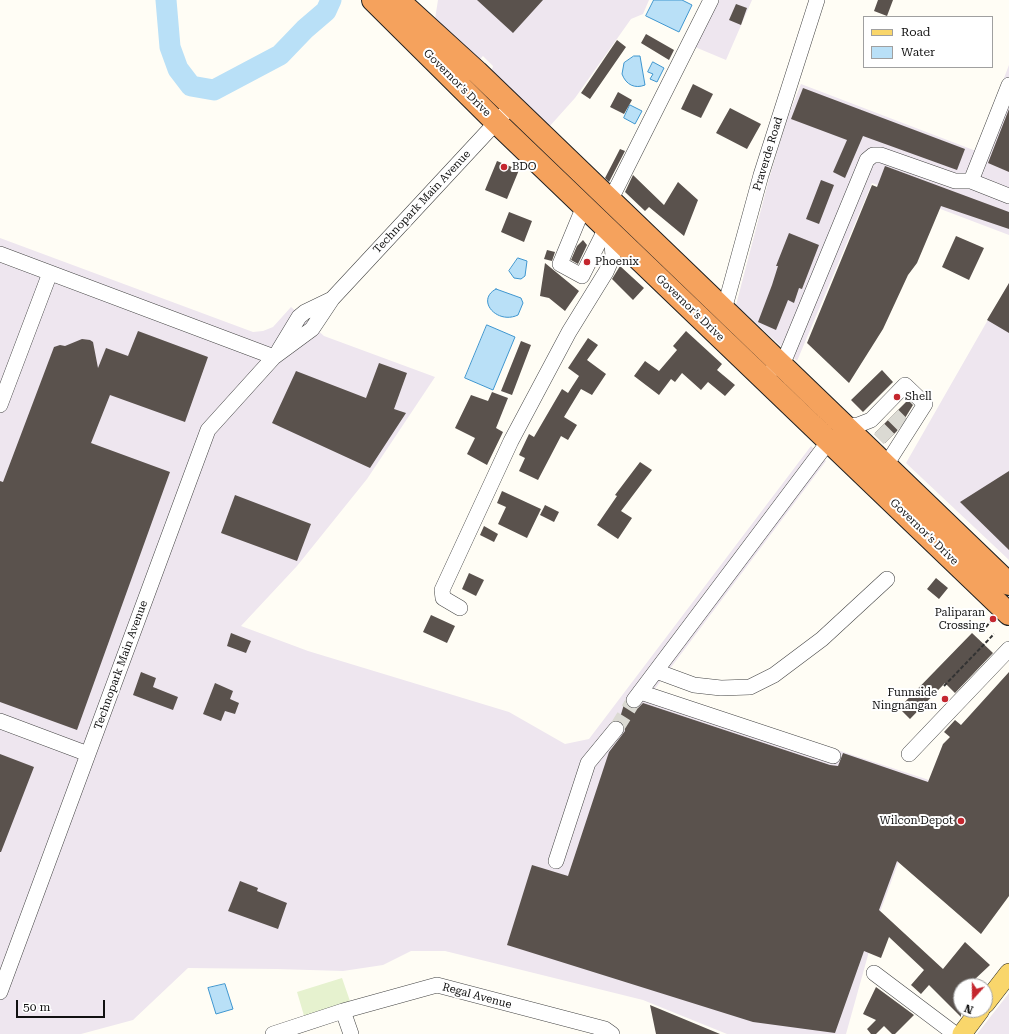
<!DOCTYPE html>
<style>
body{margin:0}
#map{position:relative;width:1009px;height:1034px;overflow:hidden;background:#fffdf5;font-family:"Roboto Serif",serif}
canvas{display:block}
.legend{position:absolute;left:863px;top:16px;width:130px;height:52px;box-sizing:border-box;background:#fff;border:1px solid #a0a0a0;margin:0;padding:5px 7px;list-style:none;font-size:12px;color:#111}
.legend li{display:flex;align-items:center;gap:8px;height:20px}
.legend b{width:20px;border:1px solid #a0a0a0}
.north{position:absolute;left:953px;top:978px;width:40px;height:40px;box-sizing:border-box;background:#fff;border:1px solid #a0a0a0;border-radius:50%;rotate:201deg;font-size:11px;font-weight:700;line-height:16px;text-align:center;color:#111}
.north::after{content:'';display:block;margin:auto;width:14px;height:18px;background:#c4262e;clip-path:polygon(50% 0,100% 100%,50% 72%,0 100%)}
.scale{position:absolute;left:16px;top:1000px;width:89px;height:18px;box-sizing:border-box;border:2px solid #111;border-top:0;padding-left:5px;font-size:12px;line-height:14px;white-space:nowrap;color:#111;-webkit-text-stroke:3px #fff;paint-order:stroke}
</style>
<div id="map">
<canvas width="1009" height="1034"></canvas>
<ul class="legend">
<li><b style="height:5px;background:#f9d66b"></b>Road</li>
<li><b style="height:11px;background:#b9e0f7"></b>Water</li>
</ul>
<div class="north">N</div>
<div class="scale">50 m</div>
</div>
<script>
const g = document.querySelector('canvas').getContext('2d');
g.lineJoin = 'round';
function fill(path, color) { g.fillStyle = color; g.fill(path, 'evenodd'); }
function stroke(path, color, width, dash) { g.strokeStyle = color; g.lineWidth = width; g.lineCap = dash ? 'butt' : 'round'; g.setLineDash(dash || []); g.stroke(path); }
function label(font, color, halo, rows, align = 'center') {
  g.font = font + ' "Roboto Serif",serif'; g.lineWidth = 4; g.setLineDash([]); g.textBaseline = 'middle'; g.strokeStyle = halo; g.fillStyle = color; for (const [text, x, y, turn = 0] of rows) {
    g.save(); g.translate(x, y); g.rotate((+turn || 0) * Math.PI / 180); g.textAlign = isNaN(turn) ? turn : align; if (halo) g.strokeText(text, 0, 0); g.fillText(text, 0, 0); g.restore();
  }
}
fill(new Path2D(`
 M438,0h211l-6,14 -12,5 -56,79 -26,29 -58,-55 2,-6 -10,-10 -4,4 -44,-41z
 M719,0h33l-26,60 -31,-13z
 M1009,65v170l-137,-52 -75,178 -61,-56 33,-126 18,-60 14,-35 175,67z
 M0,238l253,94 10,-1 10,-4 18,-20 33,29 111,41 -68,102 -70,87 -56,60 67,25 201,61 56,32 24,-5 222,-293 15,15 -172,229 275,90 -49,132 -34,122h-119l-84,-34 -198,-49h-34l-28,14 -40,6 -66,-2 -89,-1 -55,52 -52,14h-81z
 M1009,283v277l-103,-97z
 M1009,993v41h-32z`), '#eee6ef');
fill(new Path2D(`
 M342,978l9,26 -46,15 -8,-27z`), '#e6f2cf');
const water = new Path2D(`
 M654,0h28l10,5 -13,27 -33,-16z
 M634,56h6l5,29c-10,4 -19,0 -23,-11l2,-11z
 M653,62l11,6 -7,14 -7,-3 3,-5 -5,-2z
 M630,105l12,6 -7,13 -11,-6z
 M518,258l9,3 -2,15 -4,3 -7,-1 -5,-7z
 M496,289l25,9 2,5 -5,12c-21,10 -43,-15 -22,-26z
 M487,325l28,12 -22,53 -28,-12z
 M225,984l8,25 -17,5 -8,-26z`);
fill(water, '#b9e0f7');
stroke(water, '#3f96cf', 1);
stroke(new Path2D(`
 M166,0l4,47 8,22 13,17 23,4 66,-35 25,-26 21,-18 5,-11`), '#b9e0f7', 21);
fill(new Path2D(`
 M477,0h66l-30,33z
 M878,0h15l-6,16 -13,-5z
 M736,4l11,4 -6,17 -12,-5z
 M646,34l28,16 -5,10 -28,-17z
 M617,40l9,7 -36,52 -9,-6z
 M693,84l20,10 -12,24 -20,-9z
 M803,88l162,61 -8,21 -94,-34 -18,42 -12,-6 14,-32 -56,-21z
 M618,92l14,8 -8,14 -14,-7z
 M730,108l31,16 -14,25 -31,-16z
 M1009,109v63l-21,-9z
 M620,149l5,2 -16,31 -4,-4z
 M497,161l22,9 -12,29 -22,-9z
 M885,166l124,46v17l-68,-23 -24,57 -9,12 -25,54 -34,54 -42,-40 65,-158 5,2z
 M633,175l31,30 14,-23 20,18 -14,36 -35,-29 -4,4 -20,-19z
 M821,180l13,5 -15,39 -13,-5z
 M509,212l23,9 -8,21 -23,-10z
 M789,233l30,12 -17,44 -3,-1 -5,15 -6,-3 -12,30 -18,-8 14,-37 6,-19h-2z
 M956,236l28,12 -15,32 -27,-13z
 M583,240l4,5 -9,19 -7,-4 6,-14z
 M547,250l8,2 -3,9 -8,-2z
 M545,263l34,28 -14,20 -16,-13 -9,-2z
 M620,266l24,22 -11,12 -21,-21z
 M1009,283v50l-22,-13z
 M138,331l70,26 -23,65 -75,-27 -19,48 79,29 -93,258 -77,-28v-221l3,1 51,-135 6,-2 5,1 17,-7 8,1 3,2 5,26 8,-20 22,8z
 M686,331l36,33 -5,6 18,15 -10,11 -17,-14 -7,8 -19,-17 -7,9 -4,-3 -12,16 -25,-19 11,-15 14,10 18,-21 -4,-4z
 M588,338l10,7 -11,15 19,14 -14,21 -11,-6 -17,28 13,8 -9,15 -7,-4 -23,44 -19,-9 6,-13 -6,-3 10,-21 5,3 28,-48 6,4 11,-17 -11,-8z
 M521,341l10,4 -19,50 -11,-4z
 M379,363l28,10 -13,36 12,4 -36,55 -98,-45 24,-52 70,27z
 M882,370l11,12 -30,30 -12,-12z
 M492,392l16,6 -12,30 7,4 -16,33 -20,-11 8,-16 -20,-10 16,-33 17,6z
 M908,400l5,5 -16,26 -12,12 -10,-10z
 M640,462l12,8 -31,41 11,7 -14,21 -21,-14 20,-29 -2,-1z
 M1009,471v79l-49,-48z
 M502,491l39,18 -14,29 -29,-14 8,-17 -9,-4z
 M235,495l76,29 -14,37 -76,-28z
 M545,505l14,7 -5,10 -14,-7z
 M484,526l14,8 -4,8 -14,-7z
 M469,573l15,7 -8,16 -14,-7z
 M936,578l12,10 -9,11 -12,-10z
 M431,615l24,11 -8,17 -24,-11z
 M231,633l20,8 -5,12 -19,-7z
 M972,633l21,20 -38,40 -10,-10 -35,36 -11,-11z
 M141,672l15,6 -3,9 25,10 -5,13 -40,-15z
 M1009,672v224l-28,38 -84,-73 -18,49 64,59 22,-27 25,23 -17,16 5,5h-17v31l-32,-32 -8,9 -10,-9 13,-15 -35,-33 -8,21 -17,-7 -29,82 -82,-11 -246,-77 25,-80 36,11 41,-124 16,-21 -1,-5 -5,-5 6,-20 3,6 5,2 5,-1 5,-5 187,62 8,1 5,-13 85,29 15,-38 7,-7 -6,-5 11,-12 6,5z
 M215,683l18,8 -3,8 9,4 -4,11 -10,-3 -4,10 -18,-7z
 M0,754l34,13 -33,85h-1z
 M240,881l18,7 -1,3 30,12 -9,26 -50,-18z
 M876,987l38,28 -19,19h-3l-8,-8 -8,8h-5l-4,-5 9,-9 -13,-6z
 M650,1005l70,29h-64z`), '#5a524d');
stroke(new Path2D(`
 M893,415l10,10
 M879,429l10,10
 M616,729l18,-29`), '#dbdad3', 15, [15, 8]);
const minor = new Path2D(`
 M971,181l38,-96
 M610,201l101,-201
 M584,206l-24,58 22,12 24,-48
 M0,254l274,103
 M724,310l37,-135 56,-175
 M279,350l20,-33 6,-5 27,-13
 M773,369l13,-13 81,-196 6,-5h8l74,26h16l38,15
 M0,405l50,-132
 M845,426l13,-1 13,-5 34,-35 20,19 -44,69
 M460,608l-17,-10 -1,-8 69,-149 58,-109 37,-60 7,-16 -2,-24
 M656,671l38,14 27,3 29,-1 24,-12 48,-36 65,-60
 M640,692l193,64
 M634,700l195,-259
 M0,721l88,33
 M909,754l100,-105
 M556,861l32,-98 28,-34
 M874,973l81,61
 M0,992l208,-562 66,-73 38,-28 20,-30 171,-184
 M343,1011l8,23
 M273,1034l70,-23 94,-26 168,44 7,5`);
const major = new Path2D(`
 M985,1004l24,-31
 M962,1034l18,-24`);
const highway = new Path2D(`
 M373,0l123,122 513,492
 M398,0l79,72 532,512`);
stroke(minor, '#444', 16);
stroke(major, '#222', 20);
stroke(highway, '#222', 24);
stroke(new Path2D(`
 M986,627l6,-7
 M944,686l50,-52`), '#333', 2, [4, 2]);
stroke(minor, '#fff', 15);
stroke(major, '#f9d66b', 19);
stroke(highway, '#f5a25d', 22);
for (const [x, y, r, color] of [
 [504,167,4,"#c4262e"],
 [587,262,4,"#c4262e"],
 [897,397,4,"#c4262e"],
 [993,619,4,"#c4262e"],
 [945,699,4,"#c4262e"],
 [961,821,4,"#c4262e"]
]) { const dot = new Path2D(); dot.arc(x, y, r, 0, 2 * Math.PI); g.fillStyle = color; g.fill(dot); stroke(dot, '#fff', 1.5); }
label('11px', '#111', '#fff', [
 ["Governor's Drive",457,83,45],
 ["Praverde Road",768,154,-73],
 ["Technopark Main Avenue",422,202,-47],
 ["Governor's Drive",690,308,44],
 ["Governor's Drive",924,532,44],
 ["Technopark Main Avenue",121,665,-70],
 ["Regal Avenue",477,996,15]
]);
label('11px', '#111', '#fff', [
 ["BDO",512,167],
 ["Phoenix",595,262],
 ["Shell",905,397],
 ["Paliparan",985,613,"right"],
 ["Crossing",985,626,"right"],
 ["Funnside",937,693,"right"],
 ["Ningnangan",937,706,"right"],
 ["Wilcon Depot",953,821,"right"]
], 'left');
</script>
